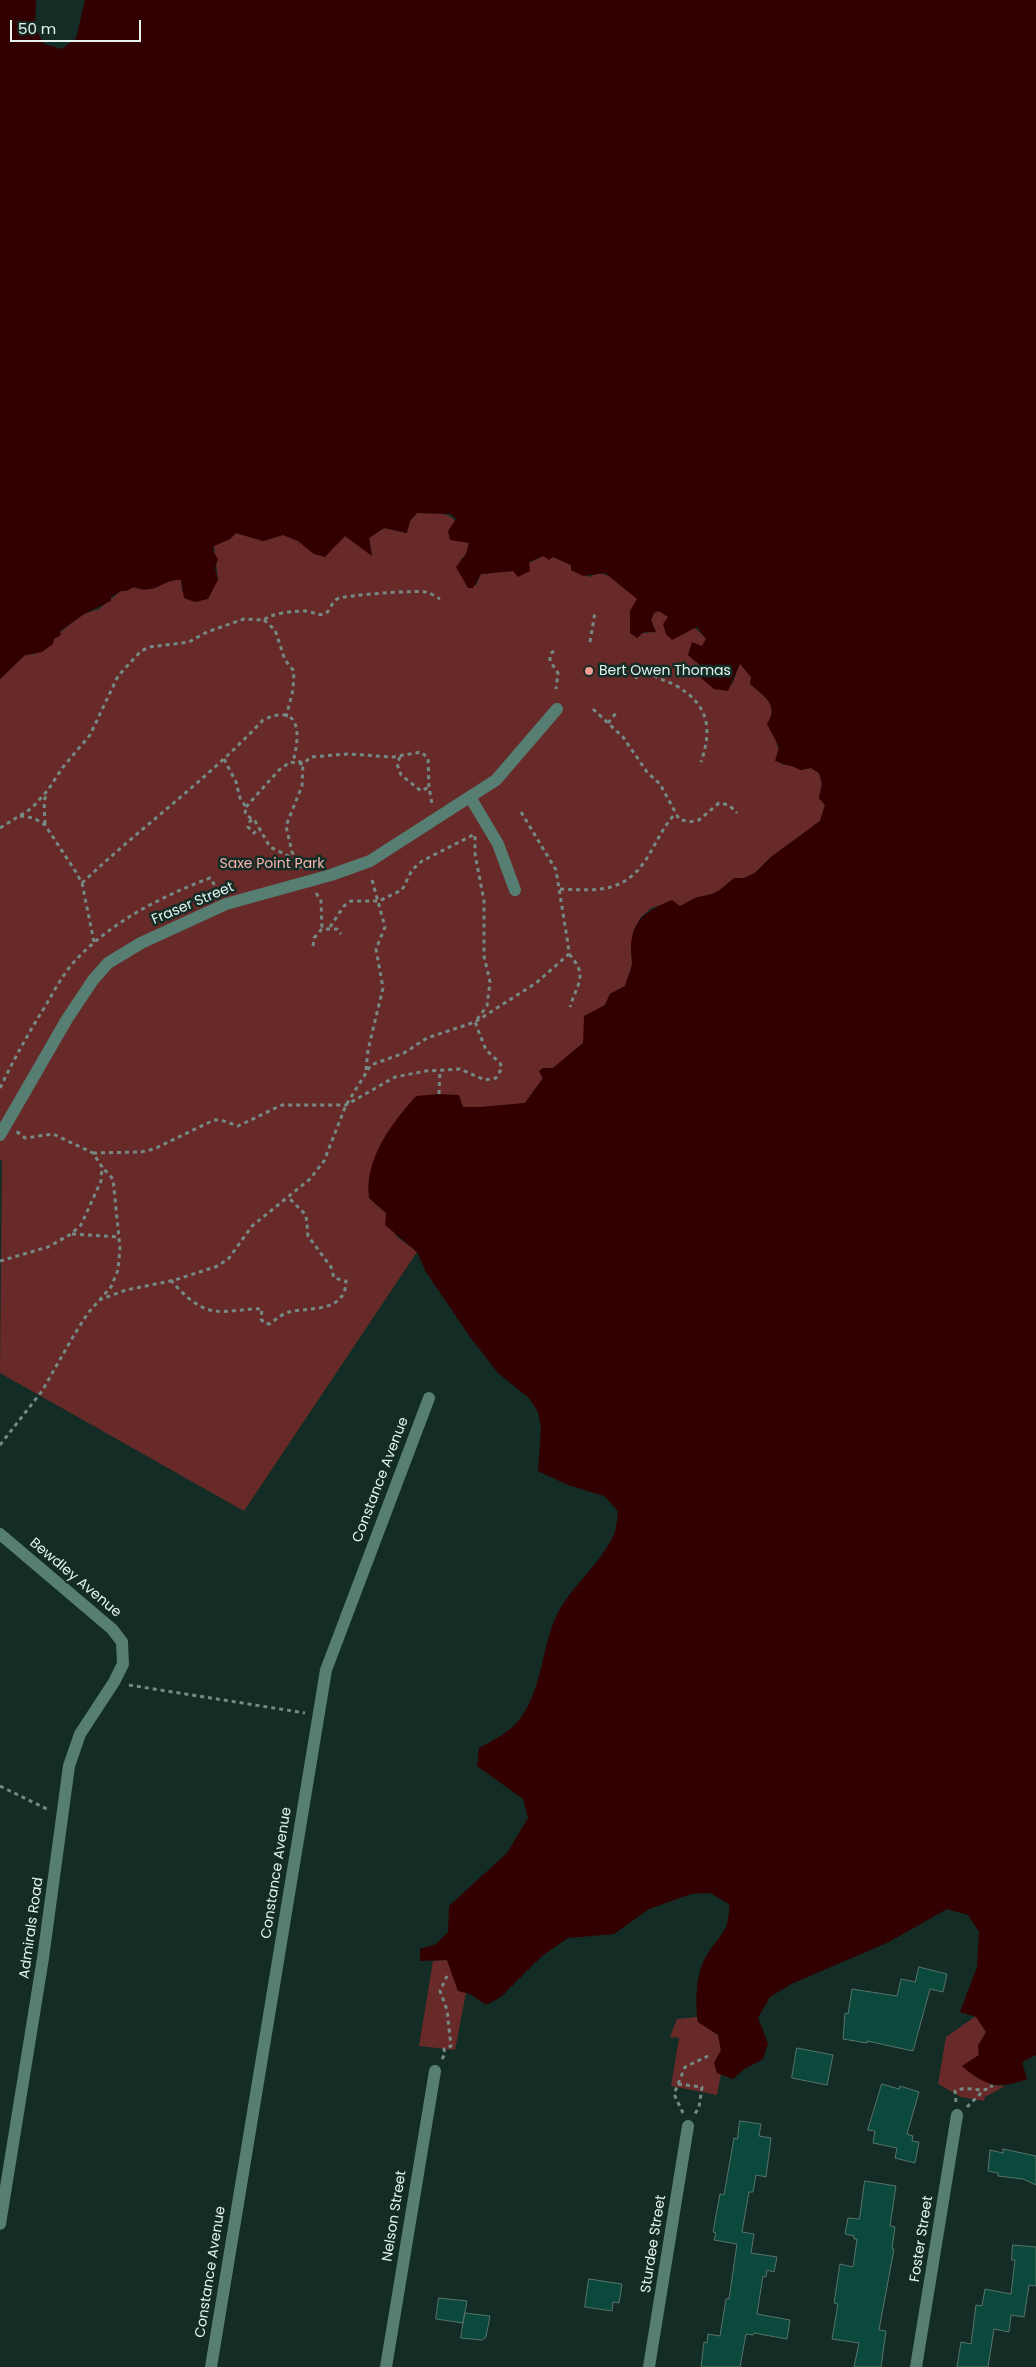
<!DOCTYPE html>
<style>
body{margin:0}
#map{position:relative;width:1036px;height:2367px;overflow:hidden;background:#132c25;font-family:Poppins,sans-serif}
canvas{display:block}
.scale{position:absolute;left:10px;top:20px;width:131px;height:22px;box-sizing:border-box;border:2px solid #e4f3ef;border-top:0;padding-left:6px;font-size:15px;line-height:18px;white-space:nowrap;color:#e4f3ef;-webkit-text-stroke:4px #132c25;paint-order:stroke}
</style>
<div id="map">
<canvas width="1036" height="2367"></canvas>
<div class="scale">50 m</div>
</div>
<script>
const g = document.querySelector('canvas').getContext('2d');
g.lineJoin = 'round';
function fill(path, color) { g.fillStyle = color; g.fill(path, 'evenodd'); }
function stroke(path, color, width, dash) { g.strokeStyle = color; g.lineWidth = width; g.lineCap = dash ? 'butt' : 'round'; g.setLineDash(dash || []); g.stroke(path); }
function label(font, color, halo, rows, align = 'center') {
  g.font = font + ' Poppins,sans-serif'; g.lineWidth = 5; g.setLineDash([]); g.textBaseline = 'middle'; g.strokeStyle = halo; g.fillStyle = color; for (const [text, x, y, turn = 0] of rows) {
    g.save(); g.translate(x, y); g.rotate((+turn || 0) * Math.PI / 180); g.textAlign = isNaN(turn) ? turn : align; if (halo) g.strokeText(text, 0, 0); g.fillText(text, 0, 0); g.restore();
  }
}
fill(new Path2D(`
 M417,513c36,1 34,-2 52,30l-3,12 -6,5 16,26 5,-12 32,-3 30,-15 10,1 18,8v5l19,7c16,-12 35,12 48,22l-8,12v23l26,-2 -5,-12 3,-7 5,-2c18,13 33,10 47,28l-10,21 7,7 29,18 8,-22 11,14 -1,7c14,12 30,21 17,40l8,14 8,27h9l8,5 11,-2 8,5 3,11 -3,14 6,7 -5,16 -49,36 -16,16 -11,5h-10l-15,13 -14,6h-7l-18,9 -20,-1 -9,3 -11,10 -6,12 -3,16 1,19 -7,21 -15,8 -5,11 -8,5 -14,33 -30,25h-10l-4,3 4,7 -18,25 -45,5 -17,-1 -94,91 17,15 10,23 21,16 -173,259 -244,-138 2,-211 -2,-4v-479l25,-24 10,-1 25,-22 24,-18 15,-5 22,-18h5l8,-4c21,9 30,-9 47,-7l1,12 36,-12 -4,-34 16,-7 6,-6 27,8 20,-6 15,6 16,13 31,-18 27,19 -3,-17 15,-10 22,5 4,-12z
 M447,1960l11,31 8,2 -11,57 -36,-4 14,-85z
 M976,2016l10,16 -8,14 1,9 -17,11 30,19 13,1 -20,11 -1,4 -23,-4 -23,-13 8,-47z
 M697,2017l1,5 20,13 3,15 -7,13 3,10 4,1 -4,21 -46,-9 8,-48 -9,-1 7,-18z`), '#682a28');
fill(new Path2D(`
 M0,0h36l-1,27 9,17 18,5 14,-11 9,-38h951v2055l-14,7 5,17c-27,11 -43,7 -65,-13l17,-11 -1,-9 8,-14 -10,-15 -16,-5 17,-45 2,-35 -11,-17 -21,-6 -58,33 -98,42 -21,13 -12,21 10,25 -5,16 -20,11 -10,9 -16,-6 -3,-10 7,-13 -3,-15 -20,-13c-3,-17 -2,-46 6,-62 13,-24 26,-26 25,-56l-19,-11 -19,1 -42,15 -35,25 -46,4 -26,18 -41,41 -15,8 -16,-11 -12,-3 -11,-31 -27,1v-12l16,-5 12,-12 1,-26 58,-53 21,-35 -5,-19 -46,-33 2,-18c15,-8 33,-17 43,-32 21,-32 19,-64 33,-97 14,-32 45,-53 59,-85 3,-7 3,-16 4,-23l-14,-15 -36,-11 -30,-14 3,-42 -3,-17 -9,-14 -31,-25 -28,-36 -44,-65 -9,-20 -32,-27 1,-12 -17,-15c-5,-39 23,-75 47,-102l23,-2 20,1 4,12h17l45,-4 18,-25 -4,-7 4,-3h10l30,-25 1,-27 21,-11 5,-11 15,-8c2,-7 6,-15 7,-23 0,-5 -1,-10 -1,-16 1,-28 17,-37 41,-47l8,6c5,-2 13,-8 18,-9 19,-3 21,-6 36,-19h10l11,-5 16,-16 49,-36 5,-16 -6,-7 3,-14 -3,-11 -8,-5 -11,2c-8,-5 -16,-5 -25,-9l4,-14 -12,-23c13,-19 -3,-28 -17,-40l1,-7 -11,-13 -12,27 -14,-2 -13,-11 1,-11 -14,-12 4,-13 10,4 4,-7 -9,-12 -25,13 -6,-6 -3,-10 5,-7 -9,-6 -5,2 -3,7 5,12h-12l-7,6 -7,-5v-22l7,-12 -32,-26 -22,3 -12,-6v-5l-18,-8 -4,3 -6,-4 -14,6 1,9 -12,6 -5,-6 -32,3 -8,14h-5l-12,-21 10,-13 3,-11 -19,-3 -2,-9 8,-12 -6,-5 -33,-1 -7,8 -3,12 -23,-5 -15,10 3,18 -27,-20 -20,21 -11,-3 -16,-13 -15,-6 -20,6 -27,-8 -6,6 -16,7 -1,5 5,8 -3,9 3,12 -10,19 -13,3 -11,-4 -3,-18c-17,-2 -26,16 -47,7l-8,4h-5l-10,6v4l-27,13 -24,17 1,4 -7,4 -1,5 -11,8 -17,3 -25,24z`), '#330002');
const building = new Path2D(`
 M919,1967l28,7 -4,18 -13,-3 -17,62 -46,-10v2l-24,-4 2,-26 3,1 4,-25 45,7 4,-17 14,3z
 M797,2048l36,7 -6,30 -35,-7z
 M882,2084l17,5 1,-3 19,6 -12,42 6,2 -1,5 7,1 -4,21 -20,-5 2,-10 -24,-5 2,-12 -7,-1z
 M740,2121l21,3 -2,12 12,2 -5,39 -10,-2 -3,17h-4l-7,40 12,2 -3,19 26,4 -3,15 -7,-2 -1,7 -3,-1 -6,38 33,6 -3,19 -33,-6 -1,2 -7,-1 -6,33h-39l3,-25 3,1 1,-9 12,2 6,-37h3l8,-55 -23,-4 2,-7 -3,-1 7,-38 4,1 10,-57 3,1z
 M1003,2149l33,7v29l-13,-6 -25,-3v-3l-10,-2 2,-21 13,3z
 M865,2181l31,5 -6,40 5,1 -3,22h2l-15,81 7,1 -5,36h-27l5,-24 -27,-4 6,-35 -4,-1 6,-39 13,3 4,-28h-3v-3l-9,-2 3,-16 11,1z
 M1013,2245l23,2v39l-7,-1 -5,32 -13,-2 -2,17 -15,-3 -6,38h-31l4,-25 10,2 5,-39 6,1 3,-17 26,5 4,-34h-3z
 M589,2279l33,5 -3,19 -6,-1 -1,9 -27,-4z
 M439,2298l28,3 -4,22 -27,-4z
 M465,2313l25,3 -4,21 -4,3 -21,-2z`);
fill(building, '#0c493d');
stroke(building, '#58726b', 1);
stroke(new Path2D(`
 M264,620l11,10 10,30 9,11 -1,19 -7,27
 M590,642l5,-30
 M554,651l-4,3v7l8,12 -2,16
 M636,679l1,-6h14c7,7 15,7 24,12 33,19 38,42 26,77
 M593,709l30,28 24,35 13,12 19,35 10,3 10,-2 20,-17 10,2 8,8
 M608,723l8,-10
 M400,757l-3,7 4,11 20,16 8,-4
 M224,759l12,23 4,16 6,9 -1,7 10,7 15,26 25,12
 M246,807l33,-37 11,-8 13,2 8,-7 36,-3 46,3 28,-5 7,6 1,29 3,17
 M20,816l14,2 11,7 29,44 8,14 12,59
 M252,820l-4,3v4l6,6 5,-5
 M45,824l-1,-23 3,-8
 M0,828l32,-20 16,-18 15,-23 27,-32 28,-59 23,-25 9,-4 39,-5 18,-10 37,-13 20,1c7,-7 31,-9 42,-9 7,1 12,5 19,3 6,-4 6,-11 12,-15 7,-4 80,-9 89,-7 5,1 10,5 14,7
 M82,883c59,-56 125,-103 181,-163 35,-17 38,10 31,37l9,7 -1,22 -16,40 6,26 9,16
 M560,889c41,2 67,4 90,-36 8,-14 14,-27 25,-39
 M316,893l5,8 1,28
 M330,927l14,-21 7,-5h28l23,-11 10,-20 10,-9 53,-27
 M313,946l1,-8 8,-9h15l4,5
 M569,954c20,22 8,29 1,53
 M366,1070l2,-20 15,-62 -7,-39 9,-22 -14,-51
 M0,1088c14,-29 29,-56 46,-83 8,-14 16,-29 27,-42 36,-40 87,-66 137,-85l9,14
 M439,1094l1,-24
 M93,1153l48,-1 13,-3 60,-29h7l17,6 44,-21h64l49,-28 31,-6 34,-2 25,11 11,-2 6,-10 -2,-5 -14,-13 -11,-28 12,-16 3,-24 -6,-26v-55l-9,-47v-18
 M72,1234l46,3
 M0,1261l48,-14 23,-13 10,-9 20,-44 1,-14 -9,-14 -40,-19 -28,4 -9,-7
 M171,1280c10,13 27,29 44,31 14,2 31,-3 47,-2l-1,10 3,4 5,1c7,-4 12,-10 20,-12 20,-5 57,1 57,-31l-12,-3 -3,-11 -23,-31 -2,-21 -17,-17
 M99,1300l27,-10 49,-10 43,-14 11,-8 23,-32 58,-47 14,-18 22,-56 25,-40 33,-12 23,-15 48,-16 61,-39 33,-29 -1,-10 -12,-74 -35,-58
 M0,1445l42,-54 32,-56 14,-22 23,-26 7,-17 2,-22 -7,-69 -11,-12
 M129,1685l176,28
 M0,1786l49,24
 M442,2059l3,-5 -1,-5 7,-3 -4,-36 -7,-19 7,-15
 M678,2084l24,3 -3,20 -4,7
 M956,2102l-1,-11c12,-6 24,2 36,-3l1,-3
 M967,2107l16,-16
 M683,2113l-9,-19 11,-27 23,-11`), '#758a84', 3, [4, 4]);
stroke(new Path2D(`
 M470,797l28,47 17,46
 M0,1135l67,-116 26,-39 15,-17 33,-20 85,-39 105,-29 39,-14 126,-81 61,-71
 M0,1534l112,95 10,13 1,22 -9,18 -34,52 -11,32 -26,192 -43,266
 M211,2367l115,-697 103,-272
 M386,2367l49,-296
 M649,2367l39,-241
 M916,2367l41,-252`), '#567e73', 12);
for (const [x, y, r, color] of [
 [589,671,5,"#f59c95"]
]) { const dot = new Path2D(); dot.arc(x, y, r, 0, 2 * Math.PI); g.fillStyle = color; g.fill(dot); stroke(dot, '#132c25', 2); }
label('14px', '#e4f3ef', '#132c25', [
 ["Bert Owen Thomas",599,671]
], 'left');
label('14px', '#f9b4ae', '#132c25', [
 ["Saxe Point Park",272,864]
]);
label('14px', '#e4f3ef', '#132c25', [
 ["Fraser Street",193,904,-23],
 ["Constance Avenue",381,1480,-69],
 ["Bewdley Avenue",75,1578,40],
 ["Constance Avenue",277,1873,-81],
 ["Admirals Road",32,1928,-82],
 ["Nelson Street",395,2216,-81],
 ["Foster Street",922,2239,-81],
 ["Sturdee Street",654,2244,-81],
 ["Constance Avenue",211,2272,-81]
]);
</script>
